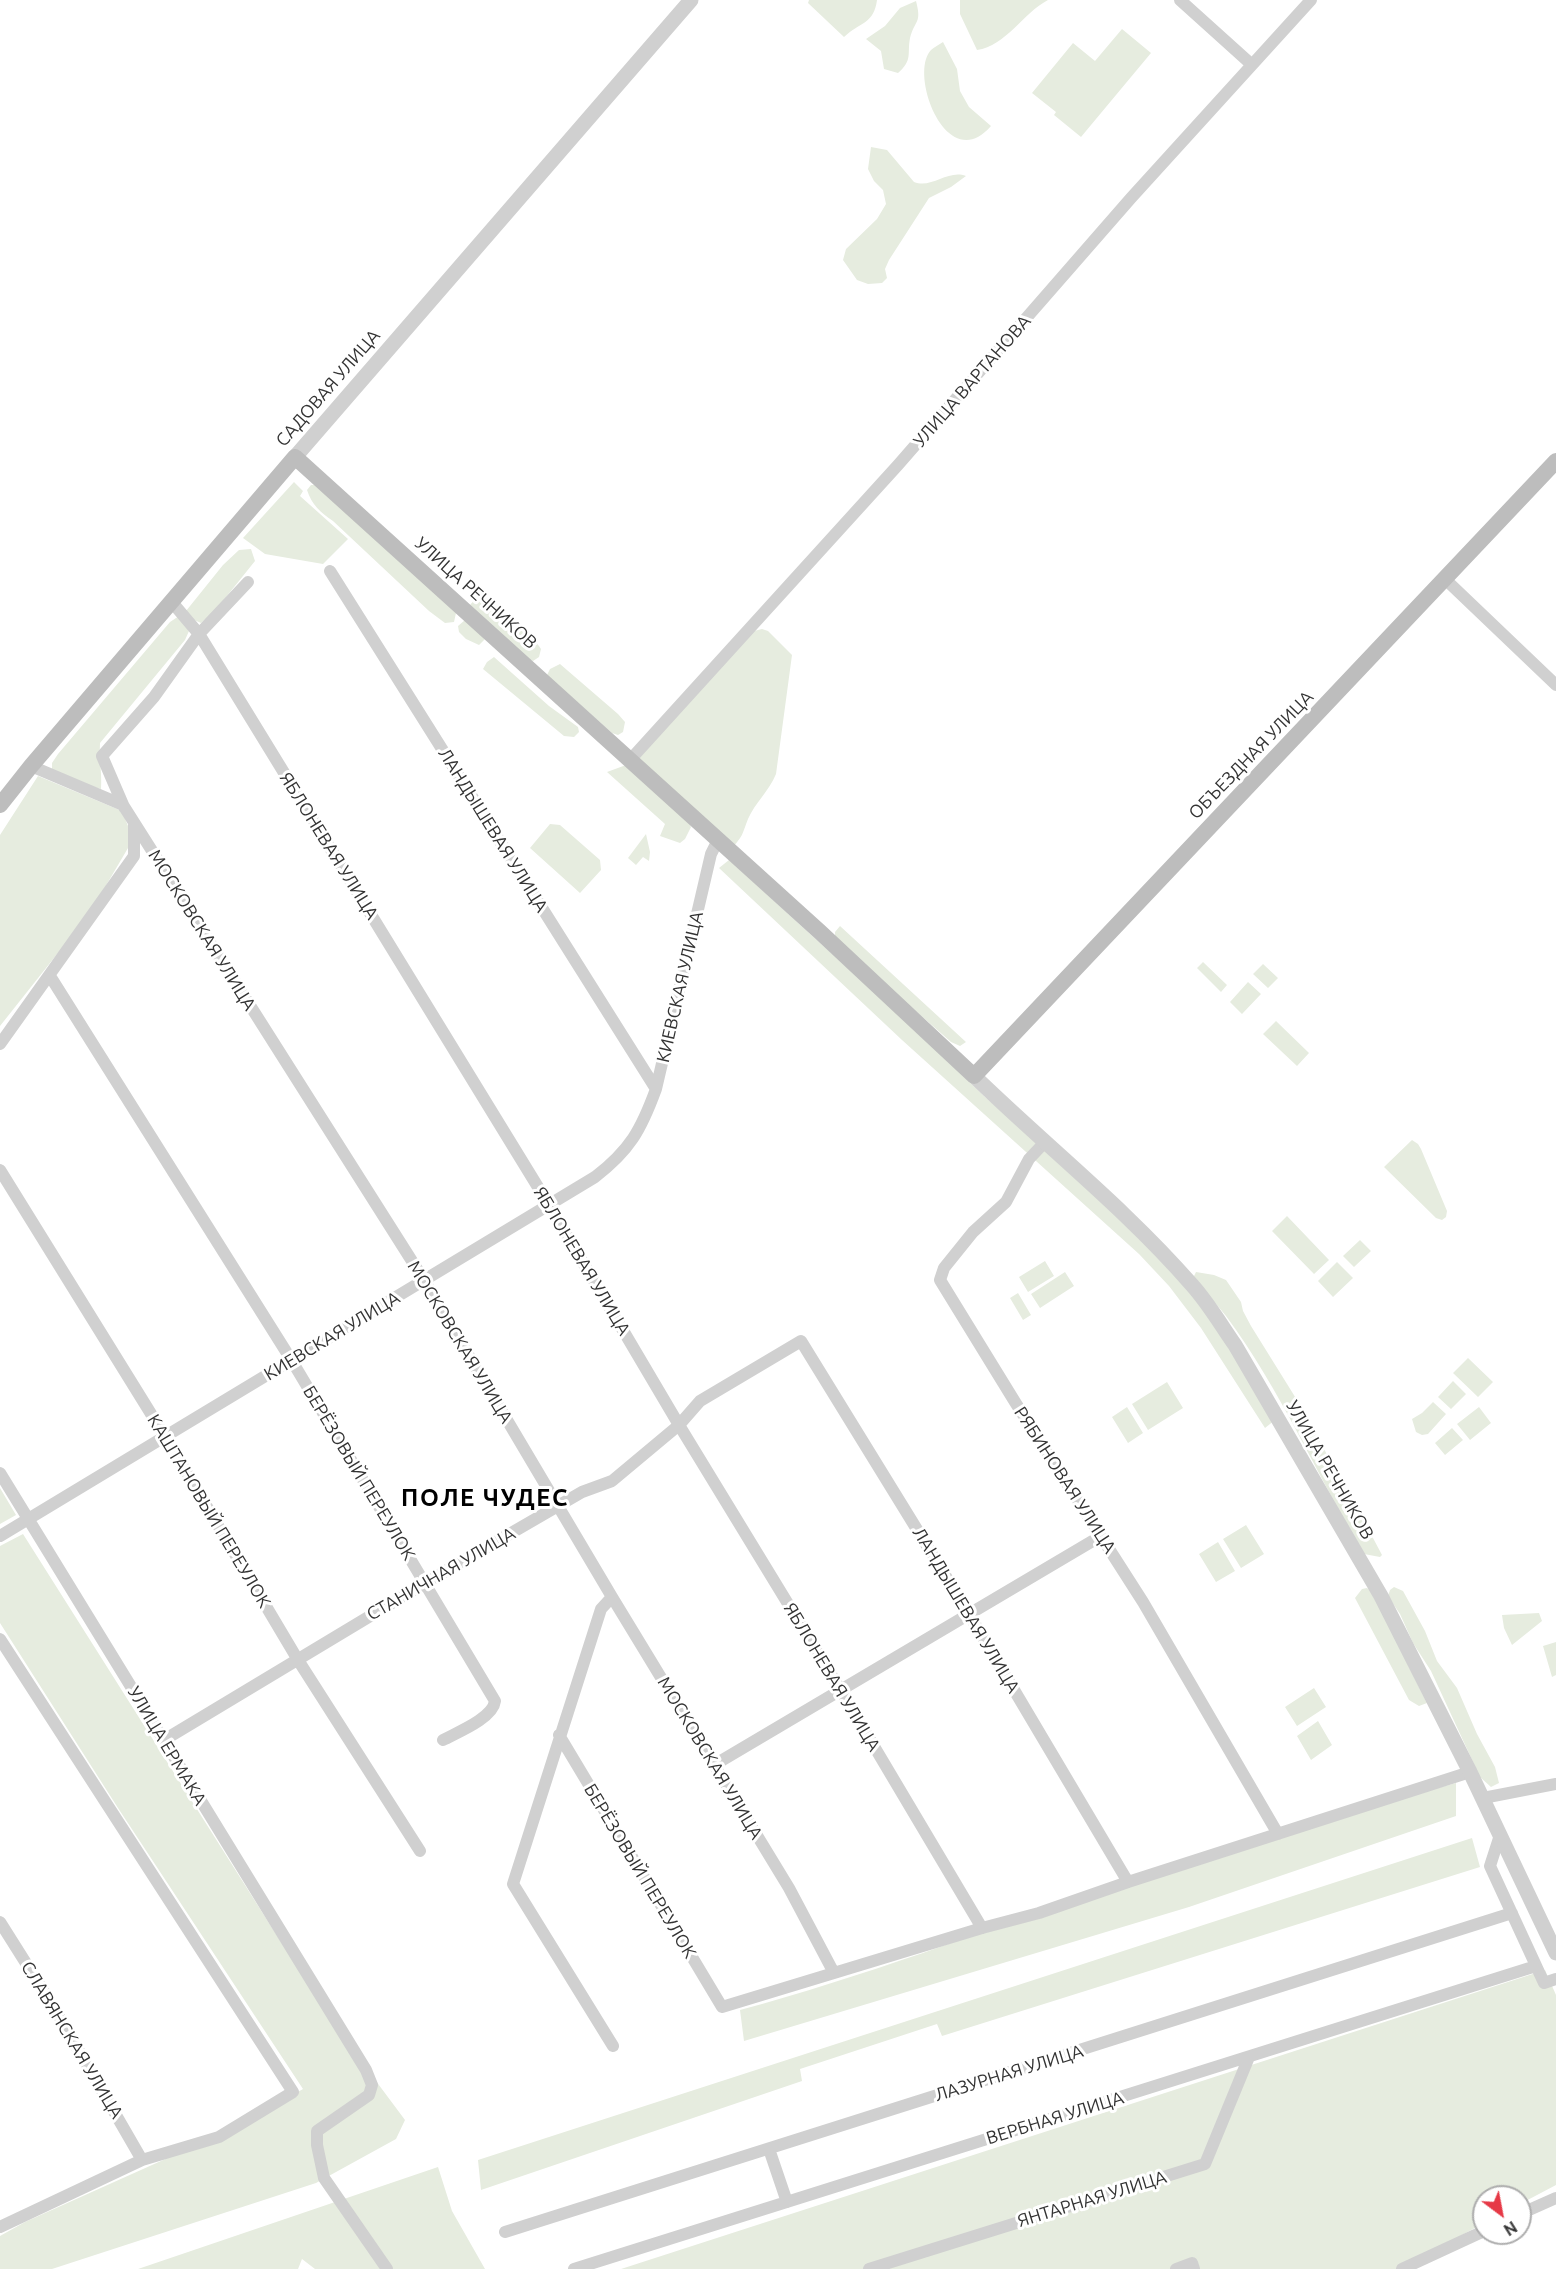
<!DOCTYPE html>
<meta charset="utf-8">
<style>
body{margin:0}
#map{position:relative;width:1556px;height:2269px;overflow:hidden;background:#fff;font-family:Ubuntu,sans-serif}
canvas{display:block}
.north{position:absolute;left:1472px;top:2185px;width:60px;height:60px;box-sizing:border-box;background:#fff;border:2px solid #adadad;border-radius:50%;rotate:148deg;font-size:16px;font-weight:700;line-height:24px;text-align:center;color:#333}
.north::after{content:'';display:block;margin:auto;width:21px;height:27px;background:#e63946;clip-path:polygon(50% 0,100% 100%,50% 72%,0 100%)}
</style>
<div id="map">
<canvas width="1556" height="2269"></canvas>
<div class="north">N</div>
</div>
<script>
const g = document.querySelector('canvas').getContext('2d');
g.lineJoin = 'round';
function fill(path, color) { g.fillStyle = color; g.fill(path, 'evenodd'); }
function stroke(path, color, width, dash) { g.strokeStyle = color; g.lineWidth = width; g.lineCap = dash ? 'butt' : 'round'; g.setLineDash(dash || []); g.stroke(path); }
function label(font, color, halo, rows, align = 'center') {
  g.font = font + ' Ubuntu,sans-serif'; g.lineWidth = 6; g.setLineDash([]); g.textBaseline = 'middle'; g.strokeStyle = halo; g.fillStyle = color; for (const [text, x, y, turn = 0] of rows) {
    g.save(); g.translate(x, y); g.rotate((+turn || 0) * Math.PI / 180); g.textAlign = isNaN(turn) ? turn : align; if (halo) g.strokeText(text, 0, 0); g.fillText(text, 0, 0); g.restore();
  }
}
fill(new Path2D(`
 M809,0h68c-3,24 -17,22 -33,37l-36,-34z
 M960,0h88c-25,13 -42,46 -71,50l-17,-36z
 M916,1c6,23 -1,18 -6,37 -3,16 3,22 -12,35l-14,-4 -3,-18 -15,-12 19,-13 15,-18z
 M1122,29l29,24 -70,84 -27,-22 2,-3 -24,-19 41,-50 22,18z
 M943,42l14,27 3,22 9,16 22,19c-44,51 -83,-52 -60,-76 3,-3 8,-5 12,-8z
 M871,147l16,3 27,32c18,7 34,-13 52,-6l-15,11 -22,11 -40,62 -4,9 2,9 -5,5 -14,1 -11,-4 -14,-20 3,-11 31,-30 9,-15 -3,-14 -9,-9 -6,-12z
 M294,482l9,9 -3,5 48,43 -25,25 -58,-10 -22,-16z
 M311,485h7l138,128 -2,9 -9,1 -16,-12 -96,-90c-13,-9 -21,-16 -26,-31z
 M251,549l4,12 -41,51 -13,11 -9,-4 -6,-8 37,-46 16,-15z
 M476,598c13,0 58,38 65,51l-2,8 -6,4 -5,-2 -54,-49 -4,-5z
 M179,616l10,15 -4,9 -85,103c-1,16 2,30 1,46l-24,-6 -25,-11v-9l6,-9 112,-132z
 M465,620l20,19 -6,6 -13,-6 -7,-7 -1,-6z
 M762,629l6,2 24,24 -16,119c-7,17 -21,29 -28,45 -6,15 -4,16 -16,29l-95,-88 117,-129z
 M494,657l55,49 29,21 1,5 -5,5 -10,-1 -81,-67 4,-7z
 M560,664l58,50 7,8 -2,10 -5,3 -6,-2 -65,-58 3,-6z
 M626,765l61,55 4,7 -6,12 -5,4 -20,-7 5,-12 -58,-52z
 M38,776l84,35 8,20 -2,17 -27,46 -32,45 -69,87v-191z
 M550,824l10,1 40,35 1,10 -21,23 -50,-45z
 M646,834l4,18 -1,9 -6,-4 -7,8 -8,-7z
 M729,860l170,155 86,82 100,87 84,81 62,82 44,73 -10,8 -64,-100 -32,-42 -30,-32 -237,-214 -183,-172z
 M840,926l126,116 -6,4 -9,-4 -116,-102v-8z
 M1203,962l24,23 -6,7 -24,-24z
 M1263,964l15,14 -10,10 -15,-14z
 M1248,982l13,12 -19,20 -12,-12z
 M1276,1021l33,32 -12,13 -34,-32z
 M1412,1140l6,4 3,5 26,62 -1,6 -4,3 -6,-2 -52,-51z
 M1287,1216l42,44 -15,14 -42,-43z
 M1360,1240l11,11 -17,16 -11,-11z
 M1045,1261l9,15 -26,16 -9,-15z
 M1337,1262l16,16 -20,19 -15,-16z
 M1065,1272l9,14 -34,22 -9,-14z
 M1196,1272l18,3 12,5 15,22 2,9 8,15 46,74 76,138 9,17 -2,2 -16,-3c-47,-78 -83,-164 -138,-238 -10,-13 -22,-25 -33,-38z
 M1018,1293l13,22 -8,5 -13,-22z
 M1468,1358l25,24 -15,15 -25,-24z
 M1453,1381l13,13 -15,15 -13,-12z
 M1167,1382l16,26 -35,22 -16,-26z
 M1433,1402l13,12 -18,20 -6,1 -6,-3 -4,-13 10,-6z
 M1127,1407l16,26 -15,10 -16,-26z
 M1479,1407l12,16 -21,17 -13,-16z
 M1452,1428l11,12 -18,15 -10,-12z
 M0,1488l16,27 -16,9z
 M1246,1525l18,29 -23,14 -18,-29z
 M23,1534l306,484 76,102 -9,19 -80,44 -264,86h-52v-33l25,-14 205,-92 73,-41 -185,-281 -118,-185v-77z
 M1218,1542l17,29 -19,11 -17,-28z
 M1394,1587l9,4 22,40 12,30 20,27 20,46 18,33 4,16 -8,4 -11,-10 -49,-106 -18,-28 -13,-29 -12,-18 2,-6z
 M1367,1588l4,3 56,112 -8,3 -10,-6 -54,-102 7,-9z
 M1539,1613l3,8 -30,24 -8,-17 -2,-13z
 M1556,1642v33l-4,2 -9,-31z
 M1314,1688l12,19 -29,19 -12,-19z
 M1318,1721l14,24 -21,15 -14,-24z
 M1456,1783v33l-267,91 -445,134 -4,-31c123,-33 242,-79 363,-119 117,-38 235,-75 353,-108z
 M1472,1838l8,29 -538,169 -5,-12 -137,45 2,12 -321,109 -3,-30z
 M1545,1970l11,25v190l-36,19v-7h-36v26l-73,40 3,6h-793z
 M438,2167l14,44 33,58h-170l-13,-10 -4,10h-160z`), '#e6ecdf');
stroke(new Path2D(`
 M1180,0l71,64
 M330,571l326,518
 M1445,579l111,106
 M171,601l28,33 350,571 130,220 161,264 142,239
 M630,760l268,-295 233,-267 180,-198
 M31,766l92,39 301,475 188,317 177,291 45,85
 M124,807l-22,-51 52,-59 45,-63 49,-52
 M50,976l242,385 203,340c-2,17 -37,31 -52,39
 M0,1044l134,-188v-31
 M1045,1142l-16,17 -23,43 -33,30 -29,36 -4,12 75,122 128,200 135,232
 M0,1170l166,268 132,222 122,191
 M0,1473l366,597 6,15 -3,10 -52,36v14l7,33 63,91
 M0,1536l595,-359c35,-27 46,-47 61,-88l55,-235 7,-14
 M612,1597l-11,12 -88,275 100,162
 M0,1639l293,453 -74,45 -77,23 -142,67
 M559,1735l163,272 260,-79 57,-15 89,-31 342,-110
 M164,1740l261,-157 157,-91 30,-11 67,-56 21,-24 101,-60 168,273 159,268
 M714,1765l387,-229
 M1483,1798l73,-14
 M1500,1835l-10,31 54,117 12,-4
 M0,1922l53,84 89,154
 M769,2149l18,53
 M1520,2214l36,-16
 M505,2232l1007,-319
 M574,2269l962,-303
 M869,2269l336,-105 44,-107
 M1176,2269l16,-6 2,6
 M1402,2269l82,-38`), '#d0d0d0', 12);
stroke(new Path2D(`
 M295,457l396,-457
 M974,1076c72,70 152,133 218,209 17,19 29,40 43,60l146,251 89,176 86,181`), '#d0d0d0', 15);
stroke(new Path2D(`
 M0,805l31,-39 264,-309 525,475 154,144 582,-615`), '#bdbdbd', 16);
label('18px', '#333', '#fff', [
 ["УЛИЦА ВАРТАНОВА",972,381,-49],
 ["САДОВАЯ УЛИЦА",328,388,-49],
 ["УЛИЦА РЕЧНИКОВ",476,593,42],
 ["ОБЪЕЗДНАЯ УЛИЦА",1251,755,-46],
 ["ЛАНДЫШЕВАЯ УЛИЦА",493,830,58],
 ["ЯБЛОНЕВАЯ УЛИЦА",329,846,58],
 ["МОСКОВСКАЯ УЛИЦА",202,930,58],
 ["КИЕВСКАЯ УЛИЦА",680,987,-77],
 ["ЯБЛОНЕВАЯ УЛИЦА",582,1261,59],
 ["КИЕВСКАЯ УЛИЦА",332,1336,-31],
 ["МОСКОВСКАЯ УЛИЦА",460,1342,59],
 ["УЛИЦА РЕЧНИКОВ",1330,1470,60],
 ["БЕРЁЗОВЫЙ ПЕРЕУЛОК",359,1473,59],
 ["РЯБИНОВАЯ УЛИЦА",1065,1480,57],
 ["КАШТАНОВЫЙ ПЕРЕУЛОК",209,1511,59],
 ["СТАНИЧНАЯ УЛИЦА",441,1574,-30],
 ["ЛАНДЫШЕВАЯ УЛИЦА",966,1610,59],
 ["ЯБЛОНЕВАЯ УЛИЦА",832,1677,59],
 ["УЛИЦА ЕРМАКА",167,1746,59],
 ["МОСКОВСКАЯ УЛИЦА",710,1758,59],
 ["БЕРЁЗОВЫЙ ПЕРЕУЛОК",640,1871,59],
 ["СЛАВЯНСКАЯ УЛИЦА",72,2040,59],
 ["ЛАЗУРНАЯ УЛИЦА",1009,2073,-17],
 ["ВЕРБНАЯ УЛИЦА",1055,2118,-17],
 ["ЯНТАРНАЯ УЛИЦА",1092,2199,-17]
]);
g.letterSpacing = '1.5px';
label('bold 24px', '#000', '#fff', [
 ["ПОЛЕ ЧУДЕС",485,1498]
]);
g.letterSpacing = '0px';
</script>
